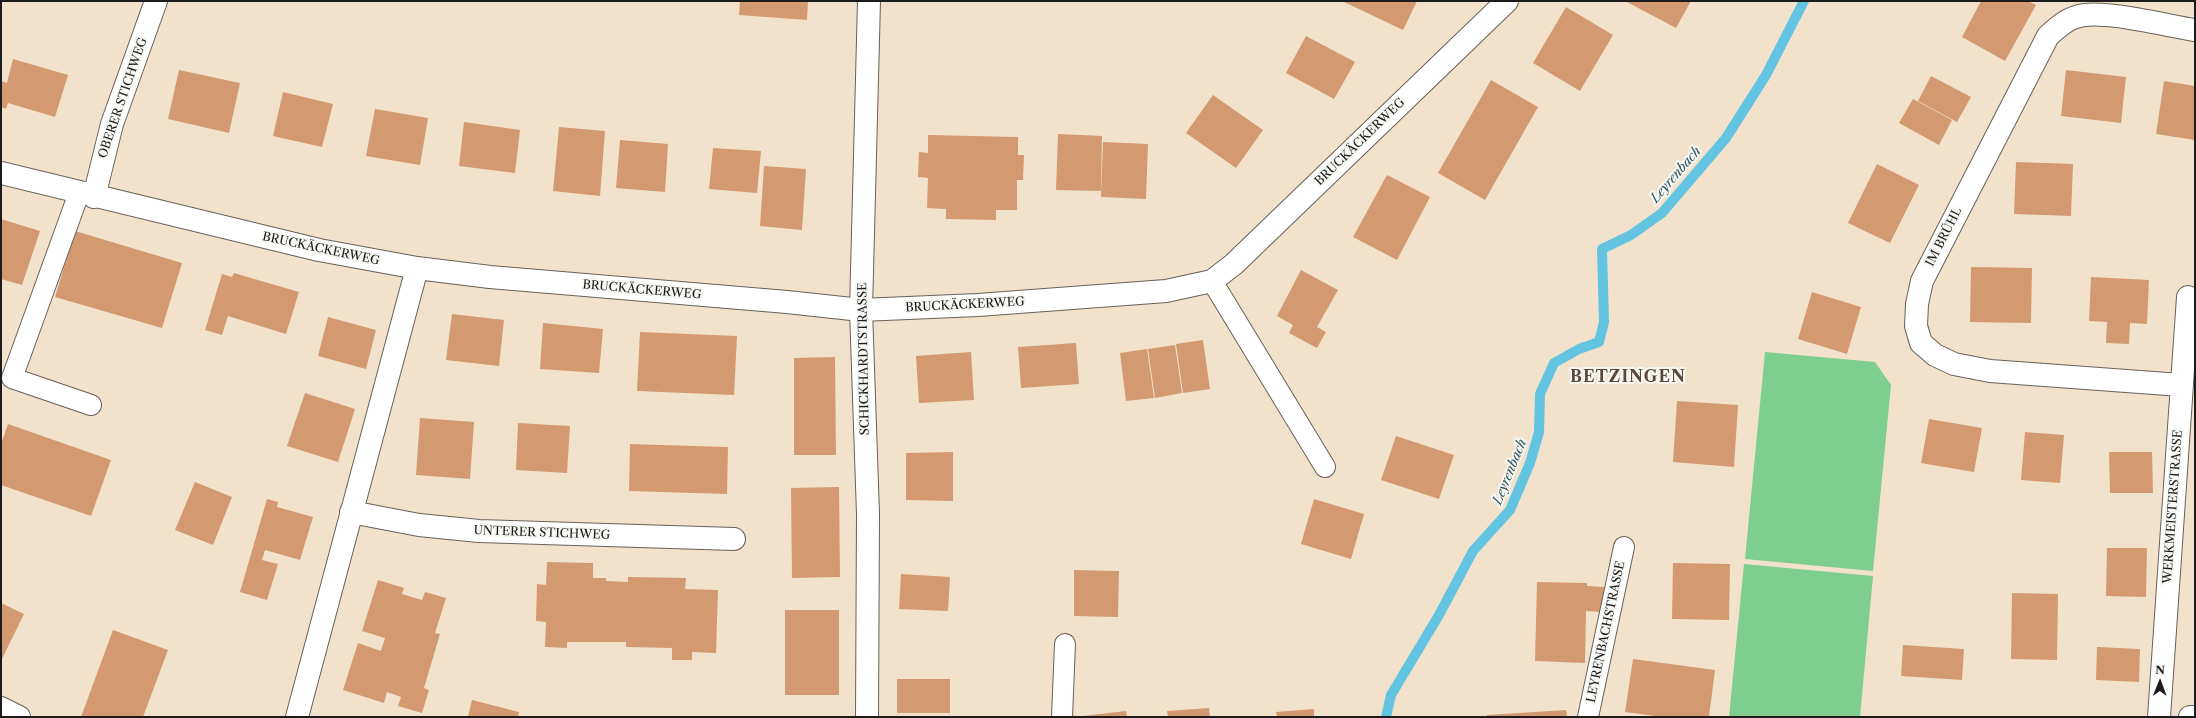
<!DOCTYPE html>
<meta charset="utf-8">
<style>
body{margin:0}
#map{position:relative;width:2196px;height:718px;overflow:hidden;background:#f2e2cb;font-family:"Libre Caslon Text",serif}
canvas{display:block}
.frame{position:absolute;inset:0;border:2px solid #1c1c1c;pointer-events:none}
.north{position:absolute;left:2140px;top:662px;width:40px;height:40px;-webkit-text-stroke:3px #f6f6f2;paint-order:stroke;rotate:1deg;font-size:11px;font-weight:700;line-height:16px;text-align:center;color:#1c1c1c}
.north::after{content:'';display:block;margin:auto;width:14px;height:18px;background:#1c1c1c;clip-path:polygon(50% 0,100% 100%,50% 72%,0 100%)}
</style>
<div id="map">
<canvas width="2196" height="718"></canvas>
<div class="frame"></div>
<div class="north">N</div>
</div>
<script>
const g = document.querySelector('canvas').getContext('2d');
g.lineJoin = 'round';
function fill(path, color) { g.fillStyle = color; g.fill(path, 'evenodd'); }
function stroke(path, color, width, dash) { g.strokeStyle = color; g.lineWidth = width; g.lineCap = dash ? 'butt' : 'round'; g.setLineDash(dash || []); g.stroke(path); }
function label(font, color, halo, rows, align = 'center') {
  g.font = font + ' "Libre Caslon Text",serif'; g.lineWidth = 4; g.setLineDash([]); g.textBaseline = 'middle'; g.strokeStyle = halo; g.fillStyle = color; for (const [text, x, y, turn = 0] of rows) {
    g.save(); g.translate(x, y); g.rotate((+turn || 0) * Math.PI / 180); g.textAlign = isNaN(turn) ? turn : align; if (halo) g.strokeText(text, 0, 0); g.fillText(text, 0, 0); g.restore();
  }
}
fill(new Path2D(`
 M1765,352l110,10 16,23 -18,186 -128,-12z
 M1744,564l129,12 -13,141h-131z`), '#7dce8f');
stroke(new Path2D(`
 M1386,717l5,-22 48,-80 34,-64 37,-41 20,-47 9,-31 1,-38 14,-31 25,-14 20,-7 5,-20 -2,-73 29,-14 31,-22 64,-75 40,-63 38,-74`), '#63c4e1', 10);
fill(new Path2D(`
 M740,1h68l-1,19 -68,-5z
 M1342,1h75l-14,29z
 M1625,1h66l-15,27z
 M1981,1h47l8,4 -31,56 -43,-24z
 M1566,7l47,28 -33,56 -47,-28z
 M1306,36l49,26 -21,37 -48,-26z
 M13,59l55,16 -13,42 -47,-14 -2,6 -5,-2v-26l6,2z
 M179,70l61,13 -11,50 -61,-14z
 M2066,70l60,7 -5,46 -60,-7z
 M1931,76l40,21 -14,25 -39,-21z
 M1491,80l47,27 -53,93 -47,-27z
 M2164,81l31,5v54l-39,-6z
 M283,92l50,12 -11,43 -49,-11z
 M1213,95l50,35 -27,38 -50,-35z
 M1913,99l39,21 -13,25 -40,-22z
 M375,109l53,9 -8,47 -54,-9z
 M464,122l56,8 -5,43 -56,-7z
 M559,127l46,4 -5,65 -47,-5z
 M1058,134l44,2 -1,55 -45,-1z
 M928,135l90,2v18h6l-1,25h-6v30h-21v10l-50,-1v-10l-19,-1 1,-30 -10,-1 1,-25 9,1z
 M620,140l48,4 -3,48 -49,-4z
 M1103,142l45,2 -2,55 -45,-2z
 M713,148l48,3 -4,42 -48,-4z
 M2016,162l57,2 -2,52 -57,-2z
 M1877,164l42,21 -29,58 -42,-20z
 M764,166l42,3 -4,61 -42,-4z
 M1387,175l43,22 -33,63 -44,-23z
 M1,219l39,12 -18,54 -21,-6z
 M75,231l107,32 -20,65 -107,-31z
 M1971,267l61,1 -1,55 -61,-1z
 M1301,270l37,20 -21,37 9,5 -9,16 -28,-15 4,-8 -16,-9z
 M234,273l65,19 -13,42 -58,-18 -6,19 -17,-5 17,-56 10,3z
 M2091,277l58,3 -2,44 -17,-1 -1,21 -23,-1 1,-21 -18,-1z
 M1812,292l49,15 -14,47 -49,-15z
 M452,314l52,6 -5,46 -53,-6z
 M328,317l48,13 -10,39 -48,-13z
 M543,323l60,6 -4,44 -59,-4z
 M640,332l97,4 -3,59 -97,-4z
 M1203,340l7,49 -27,4 -7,-49z
 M1076,343l3,41 -58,4 -3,-41z
 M1175,345l7,48 -27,5 -7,-49z
 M1147,349l7,49 -28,3 -6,-48z
 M971,352l3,48 -55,3 -3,-47z
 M835,357l1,98h-42v-97z
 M305,393l50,16 -17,53 -51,-16z
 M1677,401l61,4 -4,62 -61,-5z
 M420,418l54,4 -4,57 -54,-4z
 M1929,419l53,9 -8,44 -53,-9z
 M518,423l52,3 -3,47 -51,-3z
 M8,424l103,36 -20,56 -90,-31v-41z
 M2025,432l39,3 -4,48 -39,-3z
 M1396,436l58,19 -15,44 -58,-19z
 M630,444l98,3 -1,47 -98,-3z
 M953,452v49l-47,-1v-47z
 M2109,452h43l1,41h-43z
 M195,482l37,15 -19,48 -38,-15z
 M839,487l1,90 -48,1 -1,-90z
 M267,499l11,3 -1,5 36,10 -13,43 -35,-10 -3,10 16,4 -11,36 -27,-8z
 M1314,499l50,15 -13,45 -50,-15z
 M2107,548h40l-1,49 -40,-1z
 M547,562l46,1v15h13v3l22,1v-5l58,1 -1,11 33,1 -2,63 -24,-1v8h-20v-12l-46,-1v-5h-59v6l-22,-1 1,-25 -10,-1 1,-37 9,1z
 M1673,563l57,1 -1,56 -57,-1z
 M1074,570l45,1 -1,46 -44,-1z
 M901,574l49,3 -2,34 -49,-2z
 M378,580l26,8 -2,6 20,6 3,-8 21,6 -11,35 5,1 -16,54 5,2 -7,23 -24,-7 3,-9 -14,-5 -3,11 -41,-13 15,-47 23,8 4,-13 -23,-7z
 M1537,582l50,1v3l17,1 -1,25 -17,-1 -1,52 -50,-2z
 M2012,593l46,1 -1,66 -46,-1z
 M1,603l23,11 -23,47z
 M785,610h54v85h-54z
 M113,630l55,20 -25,67h-62z
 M1903,645l61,4 -2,31 -61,-4z
 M2097,647l43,2 -1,33 -43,-2z
 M1633,659l82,11 -6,47h-46l-38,-5z
 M897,679h53v34h-53z
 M472,700l47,12 -1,5h-50z
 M1209,708l1,9h-42l-1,-6z
 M1314,709v8h-37l-1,-5z
 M1566,710l1,7h-80v-2z
 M1126,711l1,6h-44v-1z`), '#d39a72');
const lane = new Path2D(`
 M79,193l-67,185 79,27
 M1212,281l113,186
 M1062,717l3,-73
 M1588,717l36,-170`);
const street = new Path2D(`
 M1,173l318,77 98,18 73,9 297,25 74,8 117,-5 188,-14 46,-10 22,-17 273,-263
 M94,197l18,-73 44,-123
 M2181,385l-191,-14 -36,-7 -19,-9 -14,-12 -5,-17 1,-22 5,-23 126,-245c8,-7 17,-16 28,-19 24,-9 91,9 119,13
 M351,512l68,13 60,6 255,8
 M1,708l18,9
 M297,717l120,-449
 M867,717l1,-203 -7,-204 8,-309
 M2159,717l29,-420
 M2190,717h5`);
stroke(lane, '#676159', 22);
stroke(street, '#676159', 24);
stroke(lane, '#fff', 20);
stroke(street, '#fff', 22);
label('12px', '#1c1c1c', '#f6f6f2', [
 ["OBERER STICHWEG",123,98,-71],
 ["BRUCKÄCKERWEG",1360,142,-44],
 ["IM BRÜHL",1944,237,-63],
 ["BRUCKÄCKERWEG",321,249,12],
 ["BRUCKÄCKERWEG",642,290,5],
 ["BRUCKÄCKERWEG",965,305,-3],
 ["SCHICKHARDTSTRASSE",864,359,-91],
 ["WERKMEISTERSTRASSE",2173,507,-86],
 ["UNTERER STICHWEG",542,533,2],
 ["LEYRENBACHSTRASSE",1606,632,-78]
]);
label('italic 13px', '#355761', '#f6f6f2', [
 ["Leyrenbach",1676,175,-49],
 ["Leyrenbach",1510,472,-68]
]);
g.letterSpacing = '1px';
label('bold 16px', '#5c483a', '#f6f6f2', [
 ["BETZINGEN",1628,377]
]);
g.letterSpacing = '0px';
</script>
